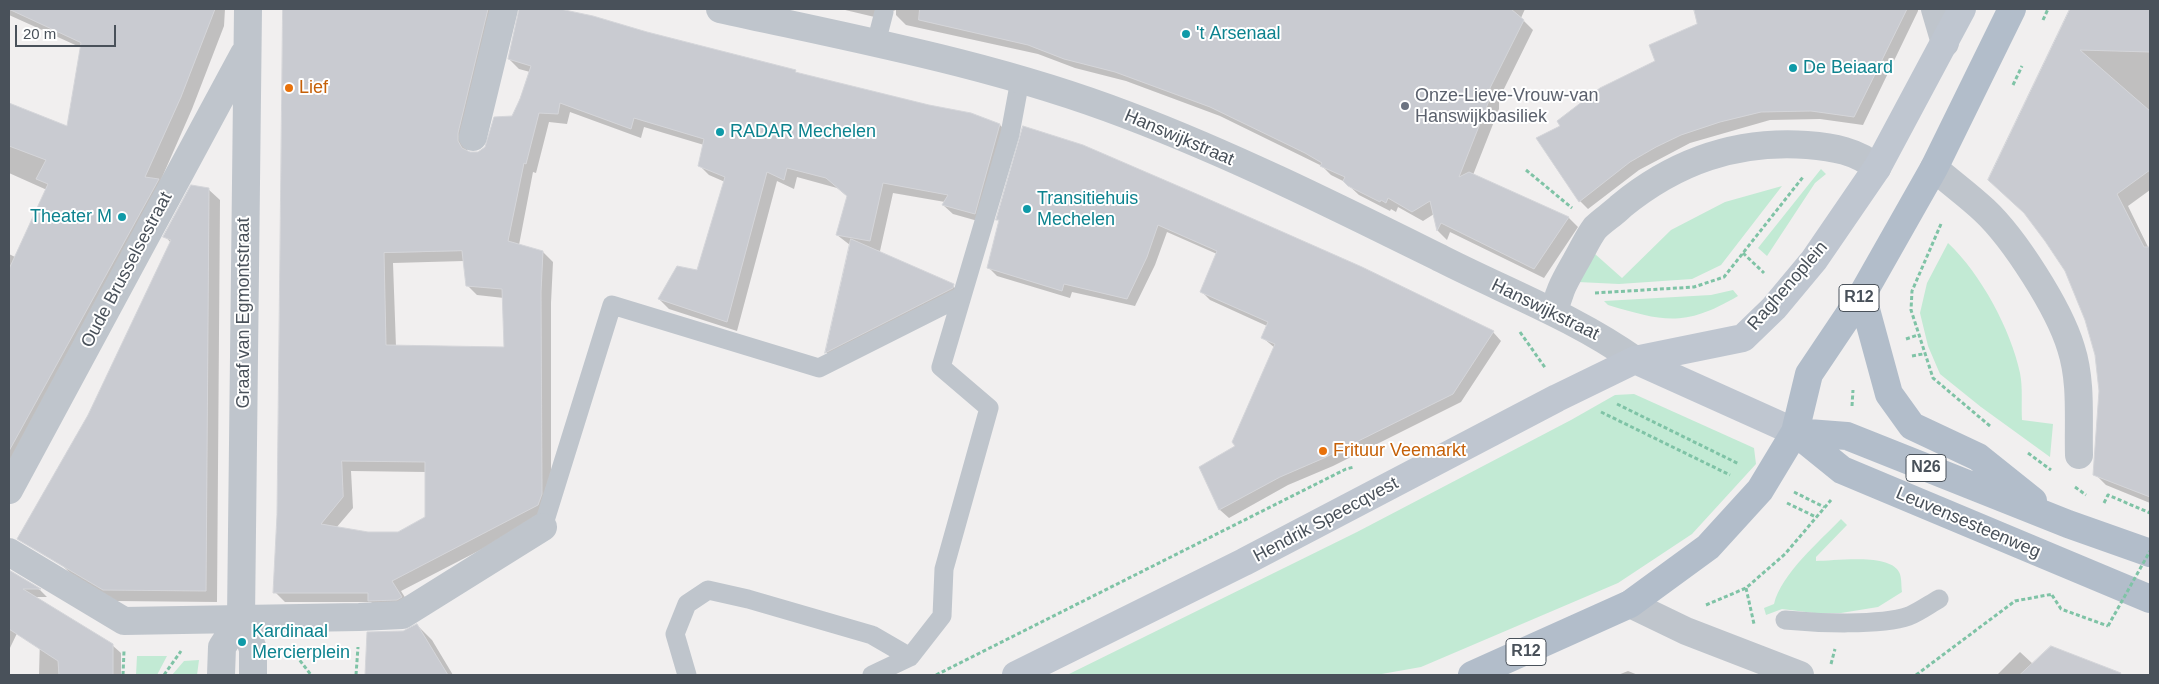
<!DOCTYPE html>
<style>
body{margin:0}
#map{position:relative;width:2159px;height:684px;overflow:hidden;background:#f1efef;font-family:Helvetica,sans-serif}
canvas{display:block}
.frame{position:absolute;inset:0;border:10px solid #49515a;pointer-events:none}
.scale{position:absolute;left:15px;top:25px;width:101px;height:22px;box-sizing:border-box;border:2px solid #49515a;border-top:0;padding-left:6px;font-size:15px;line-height:18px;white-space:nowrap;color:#49515a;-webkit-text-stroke:4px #fff;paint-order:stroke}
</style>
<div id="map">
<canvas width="2159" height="684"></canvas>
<div class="frame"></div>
<div class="scale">20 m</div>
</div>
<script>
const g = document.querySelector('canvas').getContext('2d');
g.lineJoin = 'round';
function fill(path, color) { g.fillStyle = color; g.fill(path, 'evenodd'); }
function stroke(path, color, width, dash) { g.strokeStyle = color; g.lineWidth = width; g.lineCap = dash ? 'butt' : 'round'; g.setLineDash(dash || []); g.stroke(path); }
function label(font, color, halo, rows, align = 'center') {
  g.font = font + ' Helvetica,sans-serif'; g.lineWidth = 4; g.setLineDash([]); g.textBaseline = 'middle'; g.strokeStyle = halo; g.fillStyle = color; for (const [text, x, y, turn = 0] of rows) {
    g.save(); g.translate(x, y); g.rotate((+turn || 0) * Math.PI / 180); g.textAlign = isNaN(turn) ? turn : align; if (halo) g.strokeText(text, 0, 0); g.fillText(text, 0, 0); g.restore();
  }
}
fill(new Path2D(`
 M1821,169l5,5 -11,9 -48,73 -9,-8z
 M1782,186l-61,79 -29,14 -73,5 -41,-2 17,-28 27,24 49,-48 54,-28z
 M1948,243c33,31 63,87 72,130 3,15 1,32 2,47l31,4 -3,33 -69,-50 -41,-33 -12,-28 -8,-33 7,-30z
 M1733,290l5,6c-53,31 -73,26 -130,9l-4,-4 107,-6z
 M1634,394l120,54 2,16 -64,70 -74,49 -197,84 -45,8h-309l290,-143 214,-112 44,-25z
 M1841,519l6,6 -31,32v4c19,0 73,-8 83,11 3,5 2,14 3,20l-24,15 -37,6h-27l-32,-4 -16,6 -2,-7 10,-4c7,-30 46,-63 67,-85z
 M137,656h30l-10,19h-21z
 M199,660l-2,15h-25l12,-14z`), '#c2ead4');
fill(new Path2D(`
 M9,9h216l-1,17 -32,83 -32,73 -151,301v-229l6,3 32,-67 -38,-17v-68l59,23 14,-80 -73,-33z
 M283,9h221l-37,135v8l11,1 8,-5 27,-31 17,-45 -11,-3 -10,-10 11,-50h30l42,8 54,16 149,38 3,3 173,41 29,10 10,10 -25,88 -32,-9 -10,-9 2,-3 -52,-9 -13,58 -5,-1 78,36 8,8 -127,66 -8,-8 24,-107 -13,-10 11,-38 -11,-9 -40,-11 -3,12 -17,-8 -40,150 -68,-22 -10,-10 39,-27 27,-90 -16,-7 -10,-10 5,-20 -60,-18 -3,11 -71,-26 -3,12 -18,-2 -13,51 -3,-1 -14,73 24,7 10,10 -2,41v201l-3,11 -147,76 10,16 -32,3 -8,-8h-86l-10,-10 3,-77zM464,261l3,24 10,10 27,3 1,50 -109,-1 -3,-84zM351,471l75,1v45l-28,16 -31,1 -31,-6 17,-20z
 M841,9h684l-4,9 12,12 -34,69v10l-26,66 96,43 9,9 -34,51 -94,-46 -3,8 -9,-9 -4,-17 -11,7 -25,-14 -2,5 -5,-3 -1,2 -31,-16 -14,-13 -14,-7 -9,-9 -102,-50 -94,-35 -51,-13 -37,-14 -132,-29 -10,-10v-5l-10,3 -3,6z
 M1695,9h223v2l-55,114 -43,-6 -50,1 -80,23 -51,27 -51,39 -8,-8 -18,-75 94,-65 43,-36z
 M2071,9h79v181l-22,16 22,45v252l-44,-18 -11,-11 5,-83 -4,-36 -10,-35 -20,-50 -39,-55 -38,-36z
 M1024,127l469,205 8,9 -40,61 -128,64 -45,19 -59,33 -9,-8 -20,-43 36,-21 39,-98 -12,-10 4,-12 -57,-26 -8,-8 15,-38 -50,-22 -12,33 -20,41 -63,-14 -2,6 -73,-22 -8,-8 11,-46 -2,-3z
 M208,189l12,11 -3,402 -102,-1 -42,-25 -11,-11 25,-141 84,-181 -6,-7z
 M13,574l27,16 7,7h-17l3,3 -24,50v-75z
 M41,601l71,44 9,8v22h-82z
 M417,625l15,15 21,35h-86l1,-42 35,-1z
 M2051,648l70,27h-124l23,-23 13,12z
 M1628,671l10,4h-20z`), '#0003');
const building = new Path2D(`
 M9,9h206l-34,88 -36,80 14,2 -150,272v-182l39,-85 -12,-5 10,-19 -37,-14v-43l58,23 14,-83z
 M283,9h205l-30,124v8l4,7 8,4h8l7,-5 9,-30 18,-1 8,-17 11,-33 -23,-7 11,-50h41l33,7 54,16 149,38 -1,2 134,33 42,8 29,11 -25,90 -33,-9 6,-10 -65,-12 -13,58 -34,-6 11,-39 -21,-18 -39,-10 -3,12 -17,-8 -40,150 -69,-23 19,-33 20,4 28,-93 -27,-11 6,-27 -70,-21 -3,11 -71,-26 -2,11 -19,-1 -13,51 -2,-1 -16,78 35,10 -2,41 1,202 -4,11 -146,76 10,16 -5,3 -29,1v-8h-95l4,-78zM462,251l4,35 36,3 2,58 -118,-2 -2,-92zM342,461l83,1v55l-27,15h-30l-47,-8 22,-27z
 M920,9h591l13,11 -34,68v10l-31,79 10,-5 100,45 -35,52 -93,-46 -4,8 -7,-30 -18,11 -24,-14 -2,5 -5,-3 -1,2 -32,-16 -5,-5 2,-4 -25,-11 2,-3 -17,-10 -95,-46 -95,-35 -51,-13 -36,-14 -109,-25z
 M1694,9h213l-53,108 -43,-6 -50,1 -41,10 -39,13 -25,12 -26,15 -51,40 -43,-64 24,-12 -3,-5 43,-33 55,-27 -6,-16 48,-21z
 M2070,9h80v43l-70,-2 70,61v59l-33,24 27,53h6v250l-57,-22 6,-84 -4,-36 -10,-35 -20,-49 -20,-30 -21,-28 -36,-33z
 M1023,126l60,19 116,50 163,72 132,64 -41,63 -129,64 -44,19 -61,33 -20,-43 36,-21 -3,-4 43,-98 -14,-6 7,-16 -68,-30 17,-41 -59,-26 -11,32 -20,42 -63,-15 -2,7 -75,-23 12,-48h-3z
 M191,185l18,3 -3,403 -103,-1 -86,-51 71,-124 83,-175 -8,-3z
 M851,239l103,45 -1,4 -128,65z
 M9,570l32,19h-18l90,55v31h-54l-1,-14 -49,-32z
 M417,624l31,51h-83l2,-43 36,-1z
 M2051,646l70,27 -1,2h-100z`);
fill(building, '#c9cbd1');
stroke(building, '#d4d5d9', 1);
stroke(new Path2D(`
 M2043,20l5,-11
 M2013,85l9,-19
 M1526,170l46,38
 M1941,224l-29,67 -1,19 22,68 57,48
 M1743,253l21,20
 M1595,293l99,-6 30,-10 79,-100
 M1520,332l26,37
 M1906,339l12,-4
 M1912,356l11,-2
 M1617,404l122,60
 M1852,406l1,-16
 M1601,412l129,63
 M2028,453l23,17
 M2075,487l11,8
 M1794,492l30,15
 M1787,503l29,14
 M2104,503l4,-8 42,18
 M1746,588l8,36
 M2052,595l9,14 47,17
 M1706,605l40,-17 39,-34 46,-54
 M292,650l19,25
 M1831,664l4,-15
 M123,675l1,-24
 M164,675l17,-24
 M356,675l2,-28
 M936,675l410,-206 8,-2
 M1916,675l99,-74 38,-7`), '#7fc3a6', 3, [4, 2.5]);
stroke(new Path2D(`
 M876,43l8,-31
 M543,527l69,-222 207,63 143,-72 48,-162 10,-54
 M1785,620c31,3 95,6 124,-4 10,-4 21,-12 30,-17
 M687,675l-12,-41 12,-30 21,-14 40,9 124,36 38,22
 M872,675l38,-18 32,-41 2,-47 45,-161 -48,-41 21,-71`), '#bfc5cc', 19);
stroke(new Path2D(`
 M248,9l-7,609 12,31v26
 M720,9c136,30 277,56 407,106 108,41 212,93 315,144 65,33 134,59 193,101
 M1935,9l10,34
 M473,137l31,-128
 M1934,168c16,14 34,27 50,42 30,28 75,98 87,138 11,34 7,72 8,107
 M1555,313c2,-20 11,-34 21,-52 6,-10 12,-24 19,-33 8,-8 18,-14 26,-22 55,-45 115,-66 186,-61 26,2 50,6 70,23
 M9,490l235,-436
 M9,552l115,69 235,-4 43,-2 141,-88
 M1630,604l56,27 114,44
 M221,675l1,-28 19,-29`), '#bfc5cc', 28);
stroke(new Path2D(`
 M1635,360l160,72
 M1016,675l228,-113 313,-164 78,-38 108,-22 31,-30 40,-48 63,-92 85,-159`), '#bfc6d0', 28);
stroke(new Path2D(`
 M1862,295l27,99 23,32 66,31 55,44
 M1795,432l47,38 308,129
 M1795,432l52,4 221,88 82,29
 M1472,675l158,-71 78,-57 52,-57 35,-58 14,-58 53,-79 72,-127 78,-159`), '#b2bdca', 28);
stroke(new Path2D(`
 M2108,626l42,-75`), '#7fc3a6', 3, [4, 2.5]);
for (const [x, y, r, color] of [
 [1186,34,5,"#0f9aa8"],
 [1793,68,5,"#0f9aa8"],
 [289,88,5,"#e8710a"],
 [1405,106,5,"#6b7280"],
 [720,132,5,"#0f9aa8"],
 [1027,209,5,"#0f9aa8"],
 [122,217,5,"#0f9aa8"],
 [1323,451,5,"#e8710a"],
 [242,642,5,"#0f9aa8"]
]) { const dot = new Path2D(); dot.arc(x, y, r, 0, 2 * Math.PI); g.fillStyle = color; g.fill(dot); stroke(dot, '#fff', 2); }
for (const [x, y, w] of [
 [1859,298,40],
 [1926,468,40],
 [1526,652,40]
]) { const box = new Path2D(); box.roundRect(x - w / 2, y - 13.5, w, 27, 4); g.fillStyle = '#fff'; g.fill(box); stroke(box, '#49515a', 1); }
label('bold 16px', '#49515a', null, [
 ["R12",1859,298],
 ["N26",1926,468],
 ["R12",1526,652]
]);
label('18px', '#0d838f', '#fff', [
 ["'t Arsenaal",1196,34],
 ["De Beiaard",1803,68],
 ["RADAR Mechelen",730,132],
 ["Transitiehuis",1037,199],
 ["Mechelen",1037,220],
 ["Theater M",112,217,"right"],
 ["Kardinaal",252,632],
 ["Mercierplein",252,653]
], 'left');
label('18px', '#c56008', '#fff', [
 ["Lief",299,88],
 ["Frituur Veemarkt",1333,451]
], 'left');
label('18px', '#5b616d', '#fff', [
 ["Onze-Lieve-Vrouw-van",1415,96],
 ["Hanswijkbasiliek",1415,117]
], 'left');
label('18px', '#49515a', '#fff', [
 ["Hanswijkstraat",1179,138,23],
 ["Oude Brusselsestraat",127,270,-62],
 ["Raghenoplein",1788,286,-49],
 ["Hanswijkstraat",1545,310,26],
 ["Graaf van Egmontstraat",244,313,-90],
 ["Hendrik Speecqvest",1326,520,-28],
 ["Leuvensesteenweg",1968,523,23]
]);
</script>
